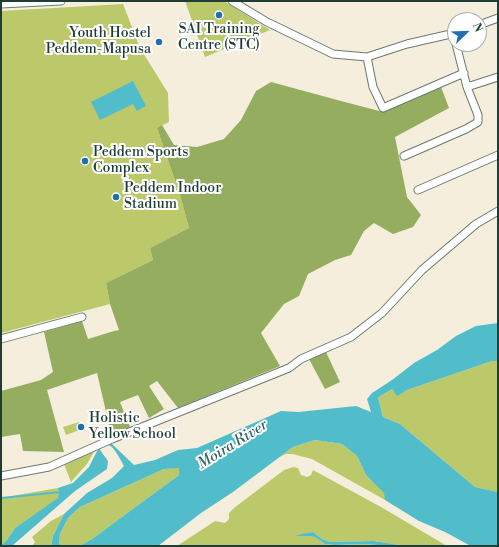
<!DOCTYPE html>
<style>
body{margin:0}
#map{position:relative;width:499px;height:547px;overflow:hidden;background:#f5eedc;font-family:"Libre Bodoni",serif}
canvas{display:block}
.frame{position:absolute;inset:0;border:2px solid #1f3d34;pointer-events:none}
.north{position:absolute;left:447px;top:12px;width:40px;height:40px;box-sizing:border-box;background:#fff;border:1px solid #a5b1ae;border-radius:50%;rotate:67deg;font-size:11px;font-weight:700;line-height:16px;text-align:center;color:#1f3d34}
.north::after{content:'';display:block;margin:auto;width:14px;height:18px;background:#1f6fb2;clip-path:polygon(50% 0,100% 100%,50% 72%,0 100%)}
</style>
<div id="map">
<canvas width="499" height="547"></canvas>
<div class="frame"></div>
<div class="north">N</div>
</div>
<script>
const g = document.querySelector('canvas').getContext('2d');
g.lineJoin = 'round';
function fill(path, color) { g.fillStyle = color; g.fill(path, 'evenodd'); }
function stroke(path, color, width, dash) { g.strokeStyle = color; g.lineWidth = width; g.lineCap = dash ? 'butt' : 'round'; g.setLineDash(dash || []); g.stroke(path); }
function label(font, color, halo, rows, align = 'center') {
  g.font = font + ' "Libre Bodoni",serif'; g.lineWidth = 4; g.setLineDash([]); g.textBaseline = 'middle'; g.strokeStyle = halo; g.fillStyle = color; for (const [text, x, y, turn = 0] of rows) {
    g.save(); g.translate(x, y); g.rotate((+turn || 0) * Math.PI / 180); g.textAlign = isNaN(turn) ? turn : align; if (halo) g.strokeText(text, 0, 0); g.fillText(text, 0, 0); g.restore();
  }
}
fill(new Path2D(`
 M185,1h39l46,29 -65,27z
 M123,4l17,44 28,45 1,29 -12,6 23,67 9,33 -39,20 3,12 -47,23 4,21 -109,29v-322z
 M492,361h6v131l-23,-5 -75,-63 -17,-7 -5,-19 4,-3 10,-6 5,6 10,-5z
 M79,422l3,7 -16,6 -3,-8z
 M315,440l27,4 15,12 9,19 19,18v7l-73,-41 -20,-5h-6l-6,3 13,-10z
 M95,450l-8,14 -16,18 -7,-18z
 M293,467l5,1 3,7 6,2 4,-2 2,-5 68,37 66,39h-41l-32,-5 -44,1 -8,-3 -9,-7 -16,4h10l8,1 10,7 10,1 30,-1 24,2h-212l38,-25 10,2 4,-4v-6l5,-5 50,-38z
 M175,468h5l-1,7 -87,64 -13,7h-18l-2,-3 1,-9 8,-16 12,-11 84,-38z
 M58,488l1,6v4l-44,30 -8,12 -6,5v-46l5,-2z
 M64,514l-11,22 -2,10h-19l3,-4 -3,-5 19,-16z`), '#bbc96b');
fill(new Path2D(`
 M271,82l70,19 42,11 58,-25 8,21 -54,29 12,60 14,18 -8,12 -20,7 -19,-11 -10,8 -13,24 -16,5 -27,14 -9,22 -15,8 -23,29 19,33 -102,42 -21,-27 -8,5 15,23 -15,9 -11,-23 -18,7 10,25 -19,6 -14,-60 -50,17 17,62 -41,-1 -3,-17 -19,3v-46l40,-11 12,-8 -9,-40 38,-11 6,18 26,-8 5,-1 -9,-26 -4,-21 47,-23 -3,-12 39,-20 -9,-33 -23,-67 5,-3 12,20 23,2 27,-8 17,-19 15,-29z
 M326,352l14,30 -15,7 -16,-30z`), '#94ad5f');
fill(new Path2D(`
 M133,81l13,25 -9,5 -4,-7 -33,16 -9,-18z
 M498,323v38h-6l-85,29 -10,6 -5,-7 -10,6 -4,3 5,19 17,7 75,63 23,5v54l-29,-1 -24,-13 -26,-11 -34,-21 -1,-7 -18,-18 -9,-19 -15,-12 -27,-4 -22,7 -60,45 -32,21 -43,33h-79l13,-7 87,-64v-7l-15,1 -84,38 -12,11 -8,16 -1,9 2,3h-10l2,-10 11,-22 23,-21 25,-15 12,-12c-4,-7 -15,-32 -24,-16l8,11 -1,8 -32,22 -63,55h-11v-1l6,-5 8,-12 43,-30 1,-5 -1,-5 15,-5 16,-16 7,-14 5,-8 6,-3 5,2 22,21 21,-5 23,-10 19,-2 84,-37 17,1 58,-6 15,6 -4,-13 5,-6 20,-13 22,-17 23,-13 19,-14 20,-10z
 M313,532l9,7 8,3 44,-1 32,5h-17l-24,-2 -30,1 -10,-1 -10,-7 -8,-1h-12l7,-2z`), '#51bdcb');
stroke(new Path2D(`
 M1,498l60,-6`), '#51bdcb', 2);
const minor = new Path2D(`
 M232,1l35,21 66,32 34,3 40,-13 48,-11
 M1,4l60,-3
 M479,25l19,-7
 M367,57l6,30 10,21 81,-35
 M467,87l31,-10
 M404,156l62,-27 12,-7v-7l-11,-28 -11,-43
 M418,190l80,-35
 M1,339l81,-22
 M1,476l48,-9 63,-28 177,-71 12,-9 50,-22 31,-24 40,-43 54,-46 22,-13`);
stroke(minor, '#6a7b6f', 9);
stroke(minor, '#fff', 7);
for (const [x, y, r, color] of [
 [219,15,4,"#1f6fb2"],
 [159,42,4,"#1f6fb2"],
 [85,161,4,"#1f6fb2"],
 [116,197,4,"#1f6fb2"],
 [81,427,4,"#1f6fb2"]
]) { const dot = new Path2D(); dot.arc(x, y, r, 0, 2 * Math.PI); g.fillStyle = color; g.fill(dot); stroke(dot, '#fff', 1.5); }
label('14px', '#1f3d34', '#fff', [
 ["SAI Training",219,30,"center"],
 ["Centre (STC)",219,46,"center"],
 ["Youth Hostel",151,34,"right"],
 ["Peddem-Mapusa",151,50,"right"],
 ["Peddem Sports",93,153],
 ["Complex",93,169],
 ["Peddem Indoor",124,189],
 ["Stadium",124,205],
 ["Holistic",89,419],
 ["Yellow School",89,435]
], 'left');
label('italic 15px', '#2e6361', '#fff', [
 ["Moira River",233,445,-32]
]);
</script>
